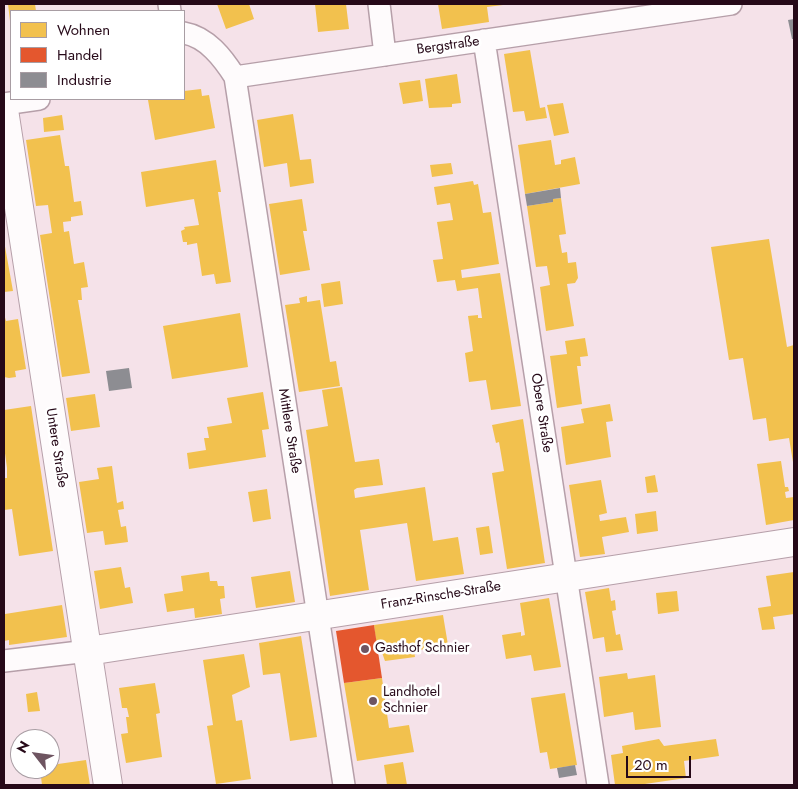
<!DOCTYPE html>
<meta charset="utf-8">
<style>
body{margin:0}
#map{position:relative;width:798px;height:789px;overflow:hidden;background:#f5e2e9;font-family:Jost,sans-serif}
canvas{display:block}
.frame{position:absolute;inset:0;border:5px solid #260918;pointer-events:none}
.legend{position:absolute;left:10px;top:10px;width:175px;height:90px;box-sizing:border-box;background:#fff;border:1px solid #a89da3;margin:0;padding:6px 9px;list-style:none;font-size:15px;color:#260918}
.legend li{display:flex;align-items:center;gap:10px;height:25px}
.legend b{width:25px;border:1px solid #a89da3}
.north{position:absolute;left:10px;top:729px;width:50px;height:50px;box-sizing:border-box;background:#fff;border:1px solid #a89da3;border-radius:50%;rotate:300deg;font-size:14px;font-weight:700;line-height:20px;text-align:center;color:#260918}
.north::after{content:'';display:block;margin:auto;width:18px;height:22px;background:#6e5561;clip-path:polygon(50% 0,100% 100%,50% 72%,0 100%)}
.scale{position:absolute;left:626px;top:756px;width:65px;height:22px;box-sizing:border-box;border:2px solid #260918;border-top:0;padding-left:6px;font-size:15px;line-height:18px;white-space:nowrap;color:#260918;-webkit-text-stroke:4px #fff;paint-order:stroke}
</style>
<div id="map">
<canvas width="798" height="789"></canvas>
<div class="frame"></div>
<ul class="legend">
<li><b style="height:14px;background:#f2c14e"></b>Wohnen</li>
<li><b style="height:14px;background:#e4572e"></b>Handel</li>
<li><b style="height:14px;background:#8d8d92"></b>Industrie</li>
</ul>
<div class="north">N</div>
<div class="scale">20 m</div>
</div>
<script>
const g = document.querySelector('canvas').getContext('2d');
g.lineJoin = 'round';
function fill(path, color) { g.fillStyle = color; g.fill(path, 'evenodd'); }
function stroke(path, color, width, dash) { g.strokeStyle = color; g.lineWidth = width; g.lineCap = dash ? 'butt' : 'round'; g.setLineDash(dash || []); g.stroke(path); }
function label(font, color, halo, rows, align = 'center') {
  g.font = font + ' Jost,sans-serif'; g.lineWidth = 5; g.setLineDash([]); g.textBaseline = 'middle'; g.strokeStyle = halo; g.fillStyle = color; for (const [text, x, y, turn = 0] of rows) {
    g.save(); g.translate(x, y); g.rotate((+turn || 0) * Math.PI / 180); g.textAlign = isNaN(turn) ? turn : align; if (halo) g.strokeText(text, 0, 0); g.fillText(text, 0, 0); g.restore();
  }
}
fill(new Path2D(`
 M8,4h27l1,7h-25l-1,10z
 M217,4h32l5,15 -28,10z
 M315,4h31l3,25 -31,3z
 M438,4h65v1l-16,2 2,15 -47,7z
 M530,50l10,58 5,-1 2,11 -21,3 -2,-10 -11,1 -9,-58z
 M457,74l4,29 -9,1v3l-23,1 -4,-29z
 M420,80l3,21 -20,3 -4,-21z
 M201,89l1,7 7,-1 6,33 -60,12 -7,-40 36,-1v-8z
 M563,103l6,30 -15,3 -7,-31z
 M293,114l7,46 11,-1 3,24 -24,4 -3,-24 -23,4 -7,-47z
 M62,115l2,15 -20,2 -1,-14z
 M60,135l5,31h4l5,36 7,-1 2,14 -12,2v4l-8,1 1,10 5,-1 5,33 10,-2 4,25 -7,1 1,12h-4l12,73 -28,4 -22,-142 12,-2 -4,-28 -12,1 -10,-66z
 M551,140l4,25 6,-1v-4l14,-3 5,27 -55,10 -7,-49z
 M216,160l5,32h-3l13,90 -15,2 -2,-10 -12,2 -5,-33 -10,2v-3h-4l-2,-11 4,-2 -1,-2 15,-2 -5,-26 -48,8 -5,-35z
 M451,163l2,11 -21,3 -2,-12z
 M473,181l1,4 4,-1 5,29 8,-1 8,52 -38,6 1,8 38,-5 21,133 -30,4 -5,-30 -17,2 -4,-29 8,-2 -5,-35 10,-1v3h4l-4,-30 -21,3 -2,-11 -18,2 -4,-22 10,-1 -6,-37 16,-2 -3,-17 -13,2 -3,-18z
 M561,198l5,36 -7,1 3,18 5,-1 1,11 8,-1 2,16 -3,5 -8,1 7,42 -28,5 -6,-44 10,-2 -3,-19 -11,1 -9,-61 26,-4v-3z
 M302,199l5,32h-4l7,39 -30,5 -11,-71z
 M769,239l18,108 7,-2v123l-5,-30 -20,3 -3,-23 -13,2 -10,-62 -14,2 -18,-113z
 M4,241l9,50 -9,1z
 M340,281l3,23 -19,3 -3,-23z
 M307,296v6l13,-2 10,62 6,-1 4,25 -41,6 -14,-87 15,-2 -1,-5z
 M240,313l8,54 -76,12 -9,-53z
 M4,314l2,7 12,-2 8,50 -11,2 1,6 -7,1 -5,-1z
 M585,338l3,18 -8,1 1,9h-4l5,38 -25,4 -7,-52 17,-2 -2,-13z
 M342,387l13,75 24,-3 4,26 -26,3 -3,2 1,8 70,-11 8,54 25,-4 6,37 -48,7 -9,-58 -47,7 9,60 -39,6 -24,-166 22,-4 -6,-36z
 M263,392l6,37 -7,1 4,27 -77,12 -2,-16 19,-3 -2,-12h5l-2,-11 25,-4 -5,-25z
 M95,394l5,33 -29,4 -5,-33z
 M610,404l3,17 -7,1 5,35 -45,8 -5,-38 23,-4 -3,-14z
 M31,406l22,145 -34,5 -7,-47 -8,1v-32h3v-10l-3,-22v-36z
 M523,419l22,144 -38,6 -15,-96 12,-2 -5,-29 -3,1 -4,-18z
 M781,461l4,26h3l1,4 -4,1 1,6 8,-1v23l-28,5 -9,-61z
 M112,466l5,37 6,-2 1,8 -6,1 3,17 5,-1 2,16 -23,3 -2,-14 -16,2 -8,-51 20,-3 -2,-11z
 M655,475l3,17 -11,1 -2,-16z
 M601,480l6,33 -8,2 1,6 26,-4 3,15 -27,5 3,17 -25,3 -11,-72z
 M267,489l4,30 -18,3 -5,-30z
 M656,511l2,20 -21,3 -2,-20z
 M489,526l4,27 -13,2 -4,-27z
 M121,567l4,21 5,-1 3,16 -33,6 -6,-38z
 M290,571l5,31 -39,6 -5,-31z
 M209,572l1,9h7l1,5h6l1,12 -5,1 2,15 -27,4 -1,-10 -27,4 -3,-18 19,-3 -2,-15z
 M794,572v42l-21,3 2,12 -13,1 -4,-22 13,-2 -5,-30z
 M609,588l2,13 4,-1 1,10 -4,1 4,24 4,-1 3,16 -17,2 -2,-15 -11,2 -8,-47z
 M677,591l2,20 -21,3 -2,-21z
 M549,598l12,69 -27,4 -3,-16 -25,4 -4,-24 19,-3v4l4,-1 -5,-32z
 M62,605l5,32 -58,8v-5l-5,1 1,-27z
 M443,615l5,30 -34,6 1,6 -30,4 -5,-14 -3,1 -3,-23z
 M301,636l16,101 -27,4 -10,-68 -17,2 -4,-32z
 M244,654l6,33 -18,8 4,26 6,-1 9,59 -35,5 -9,-58 6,-1 -10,-65z
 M627,673l1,6 27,-4 6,52 -26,3 -2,-18 -29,5 -5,-40z
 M382,678l7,50 20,-3 5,27 -57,9 -13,-78z
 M155,683l5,30 -4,1 6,43 -36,6 -5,-29 7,-1 -2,-16h3l-2,-9h-5l-3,-20z
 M37,692l3,19 -12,1 -2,-18z
 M565,693l12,72 -27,4 -3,-17 -7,1 -9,-55z
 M659,739l5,7 52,-7 3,17 -35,5 2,17 -48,7h-23l-4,-30 12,-2 -1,-7z
 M86,760l4,25h-48l-2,-16h10l8,-5z
 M403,762l4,23h-20l-3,-20z`), '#f2c14e');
fill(new Path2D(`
 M374,625l8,53 -38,5 -8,-52z`), '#e4572e');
fill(new Path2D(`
 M794,19v20h-2l-4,-19z
 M560,188l1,10 -8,1v3l-26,4 -2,-12z
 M129,368l3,20 -23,3 -3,-20z
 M575,765l2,10 -18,3 -2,-10z`), '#8d8d92');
const minor = new Path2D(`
 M169,4l1,7
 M379,4l6,51
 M184,33c23,4 39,25 51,44l496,-73
 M484,40l114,745
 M235,77l109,708
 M4,104l35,-5
 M4,661l84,-10`);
const tertiary = new Path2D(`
 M4,110l104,675
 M88,651l706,-109`);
stroke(minor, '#b69fa9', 24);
stroke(tertiary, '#b69fa9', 30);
stroke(minor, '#fefbfc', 21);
stroke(tertiary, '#fefbfc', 28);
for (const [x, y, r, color] of [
 [365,649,5,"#6e5561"],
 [373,701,5,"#6e5561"]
]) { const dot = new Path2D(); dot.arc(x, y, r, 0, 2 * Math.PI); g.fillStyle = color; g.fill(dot); stroke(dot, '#fff', 2); }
label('14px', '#260918', '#fff', [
 ["Bergstraße",448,46,-8],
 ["Obere Straße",541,413,81],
 ["Mittlere Straße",289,431,81],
 ["Untere Straße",56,448,81],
 ["Franz-Rinsche-Straße",441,596,-9]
]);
label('14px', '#260918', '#fff', [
 ["Gasthof Schnier",375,649],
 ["Landhotel",383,693],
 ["Schnier",383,709]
], 'left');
</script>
